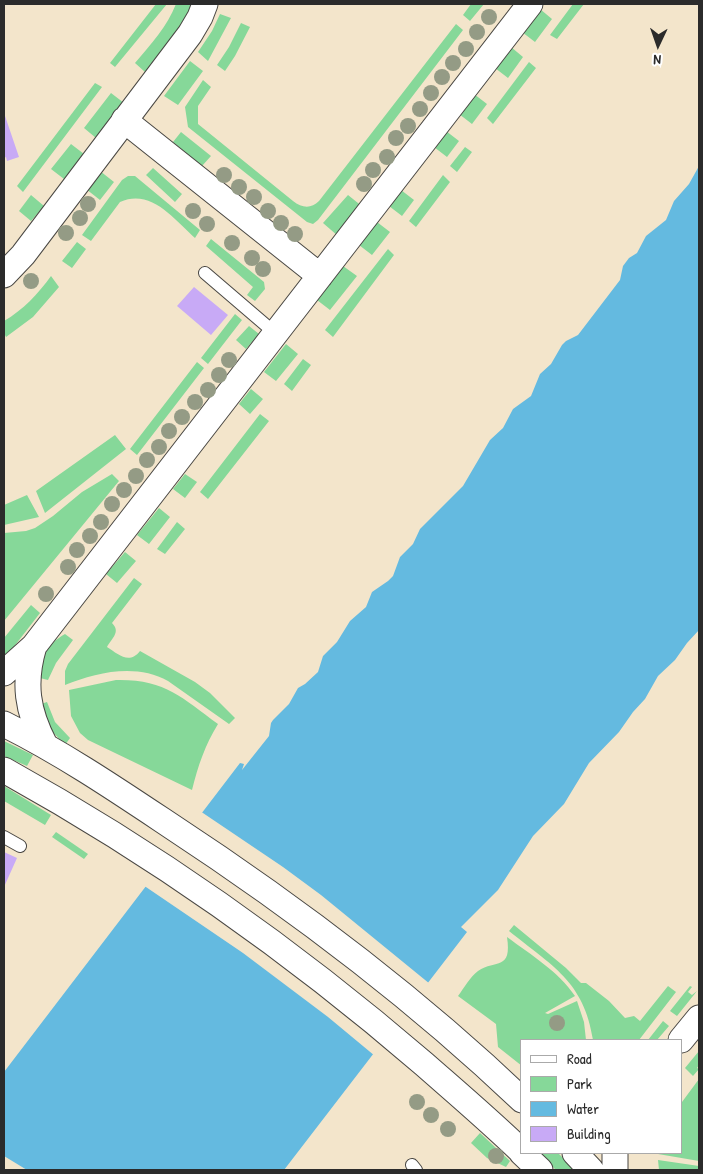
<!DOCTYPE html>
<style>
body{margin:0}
#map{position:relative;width:703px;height:1174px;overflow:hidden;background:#f3e5cb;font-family:"Patrick Hand",sans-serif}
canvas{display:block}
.frame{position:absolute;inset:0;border:5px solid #2b2b2b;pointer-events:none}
.legend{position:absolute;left:520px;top:1039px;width:162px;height:115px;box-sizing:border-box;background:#fff;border:1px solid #aaa;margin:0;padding:6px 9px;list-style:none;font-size:15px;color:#2b2b2b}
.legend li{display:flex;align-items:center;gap:10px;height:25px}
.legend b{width:25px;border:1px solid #aaa}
.north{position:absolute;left:633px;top:20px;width:50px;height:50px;-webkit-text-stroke:4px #fff;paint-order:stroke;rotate:183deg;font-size:14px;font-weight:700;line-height:20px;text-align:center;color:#2b2b2b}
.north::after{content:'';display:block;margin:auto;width:18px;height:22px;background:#2b2b2b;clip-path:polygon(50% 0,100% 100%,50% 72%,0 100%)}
</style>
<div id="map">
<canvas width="703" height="1174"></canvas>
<div class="frame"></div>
<ul class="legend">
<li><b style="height:6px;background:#fff"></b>Road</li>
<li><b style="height:14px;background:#86d899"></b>Park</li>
<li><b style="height:14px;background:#64bae0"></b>Water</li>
<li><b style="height:14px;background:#c8aaf6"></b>Building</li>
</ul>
<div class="north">N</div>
</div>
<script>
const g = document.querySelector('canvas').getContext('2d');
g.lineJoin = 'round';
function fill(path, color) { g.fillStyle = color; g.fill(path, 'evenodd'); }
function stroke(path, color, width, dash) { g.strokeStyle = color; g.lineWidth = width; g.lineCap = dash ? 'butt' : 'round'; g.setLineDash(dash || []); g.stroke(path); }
fill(new Path2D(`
 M156,4h11l-52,63 -5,-4z
 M176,4h16c-11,25 -28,47 -47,68l-10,-9c16,-19 32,-36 41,-59z
 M471,4h13l-14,17 -7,-6z
 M573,4h11l-27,35 -7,-4z
 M540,9l12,10 -17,23 -13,-10z
 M220,14l11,4 -23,43 -10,-9 14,-21z
 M241,23l9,4 -15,29 -10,15 -8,-6 12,-18z
 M456,24l7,6 -145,190 -5,4 -6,-2 -119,-95 -3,-20 18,-27 8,7 -13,19v18l95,77c9,7 18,8 26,0z
 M511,47l12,10 -15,21 -13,-10z
 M190,61l13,10 -25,34 -14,-9z
 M529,62l7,6 -43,56 -6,-6z
 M95,83l7,4 -79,105 -6,-6z
 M111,93l13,10 -28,35 -12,-10z
 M474,94l13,10 -15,20 -13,-10z
 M446,131l13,10 -12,16 -13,-10z
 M181,132l30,24 -9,10 -29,-24z
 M71,144l13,10 -20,25 -13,-10z
 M465,147l7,5 -15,20 -7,-6z
 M153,168l29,26 -7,8 -29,-27z
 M100,171l14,11 -14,18 -14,-11z
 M443,175l7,7 -34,45 -7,-6z
 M128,176h7l65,54 -5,8c-21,-19 -44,-50 -75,-36l-29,39 -9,-6 40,-55z
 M401,190l13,10 -12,16 -13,-10z
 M31,195l13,11 -13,15 -12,-10z
 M348,195l15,12 -25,29 -15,-13z
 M377,222l13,10 -18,23 -13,-10z
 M211,239l53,43 1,7 -10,12 -8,-6 6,-8 -47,-41z
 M77,242l9,7 -14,19 -10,-7z
 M388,249l6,6 -61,82 -8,-7z
 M343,266l14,10 -27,34 -13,-10z
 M51,276l8,11 -26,30 -27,20 -2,-4v-12c19,-11 34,-27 47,-45z
 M235,314l7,6 -34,44 -7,-6z
 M249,326l10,8 -13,15 -10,-9z
 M286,344l12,10 -22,27 -12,-9z
 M303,359l8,6 -19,26 -8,-7z
 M197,362l7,6 -67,87 -7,-6z
 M251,389l12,10 -13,15 -11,-10z
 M260,414l9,7 -61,78 -8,-7z
 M115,435l11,14 -81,64 -9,-22z
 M112,474l7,7 -115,140v-88l22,-2 9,-3 18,-12 29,-24z
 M185,474l12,8 -12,16 -12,-9z
 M27,495l12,22 -35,8v-20z
 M159,508l11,9 -21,27 -12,-9z
 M177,522l8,7 -20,25 -8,-5z
 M125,552l11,9 -19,22 -11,-9z
 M134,578l8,6 -30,39c9,9 0,15 -5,24 11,7 22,18 33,4l55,31 15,11 25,25 -6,6 -61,-43c-31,-18 -72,-9 -103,4v-14l3,-7z
 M31,605l9,8 -34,44 -2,-2v-17z
 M65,634l8,6 -17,23 -8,17 -12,-3c5,-21 10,-32 29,-43z
 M116,680c49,-1 65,17 102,44 -13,21 -20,42 -26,66l-104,-50 -8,-7 -9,-17 -2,-26z
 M47,702l8,20 15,16 -5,7 -17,-18 -10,-22z
 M4,741l29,14 -6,11 -23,-10z
 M4,786l47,29 -6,10 -41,-24z
 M56,832l32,22 -4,5 -32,-22z
 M514,925l52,43 15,15h5l23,18 16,17 9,-2 6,5 28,-35 8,6 -37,48h-46c-9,-59 -41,-74 -84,-109z
 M507,937c24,18 51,34 68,59l-30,17 3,1 29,-13 7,21 2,18h-64v26l-24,-19 -2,-23 -38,-28c6,-8 12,-19 20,-25 18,-12 34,0 29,-34z
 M690,986l2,1 -4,5 4,3 5,-4 -20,25 -7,-5z
 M663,1021l6,5 -12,14h-9z
 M699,1051v14l-2,3 2,1 -6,7 -8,-8z
 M699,1079v82l-41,-7 24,-1v-51z
 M480,1133l30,28 -4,6 -19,-9 -16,-15z
 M538,1153h20l17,17h-19z
 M658,1160l41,6v4h-40z`), '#86d899');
fill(new Path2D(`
 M699,166v464l-12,13 -12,17 -17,16 -13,23 -12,13 -14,20 -30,31 -25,41 -31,32 -35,54 -37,37 6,5 -183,238h-280v-98l236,-309 4,1 -2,6 27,-34 2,-13 2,-3 16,-16 9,-16 7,-4 13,-12 5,-16 14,-14 13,-21 16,-14 6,-15 16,-11 5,-5 7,-19 13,-13 7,-15 43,-43 27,-46 13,-12 10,-19 18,-13 9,-22 11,-10 11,-19 4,-4 12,-6 42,-55 3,-14 6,-8 8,-5 9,-17 20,-16 8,-19 15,-17z`), '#64bae0');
fill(new Path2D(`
 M200,811l83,56 38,28 109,89 -55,72 -47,-39 -85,-64 -100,-68z
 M4,1156l23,14h-23z`), '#f3e5cb');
fill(new Path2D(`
 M4,113l15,44 -12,4 -1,-4 -2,1z
 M194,287l34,28 -17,20 -34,-29z
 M4,852l13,6 -13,29z`), '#c8aaf6');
const service = new Path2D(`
 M205,273l70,60
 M4,837l16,9
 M412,1165l4,5`);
const minor = new Path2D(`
 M124,120l196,156
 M4,275l19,-20 167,-221 10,-17 5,-13
 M34,646c-11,37 -7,65 11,99
 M4,673l30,-27 496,-642
 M4,724c58,29 110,64 164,100 125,82 245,172 354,276
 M4,770c150,83 290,182 420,294 33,29 66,57 98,88
 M681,1040l18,-22
 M522,1153l18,17
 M575,1153l16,17
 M615,1153v17`);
stroke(service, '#494743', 14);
stroke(minor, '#494743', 27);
stroke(service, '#fff', 12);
stroke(minor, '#fff', 25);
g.fillStyle = '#949b85';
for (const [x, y] of [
 [489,17],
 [477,32],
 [466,49],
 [453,63],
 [442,77],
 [431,93],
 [420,109],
 [408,126],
 [396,138],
 [387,157],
 [373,170],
 [224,175],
 [364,184],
 [239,187],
 [254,197],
 [88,204],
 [193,211],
 [268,211],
 [80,218],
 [281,223],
 [207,224],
 [66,233],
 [295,234],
 [232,243],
 [252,258],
 [263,269],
 [31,281],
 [229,360],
 [219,375],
 [208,390],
 [195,402],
 [182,417],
 [169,431],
 [159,447],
 [147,460],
 [136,476],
 [124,490],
 [112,504],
 [101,522],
 [90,536],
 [77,550],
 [68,567],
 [46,594],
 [557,1023],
 [417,1102],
 [431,1115],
 [448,1129],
 [496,1156]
]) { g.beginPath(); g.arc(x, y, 8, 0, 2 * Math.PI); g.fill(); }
</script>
